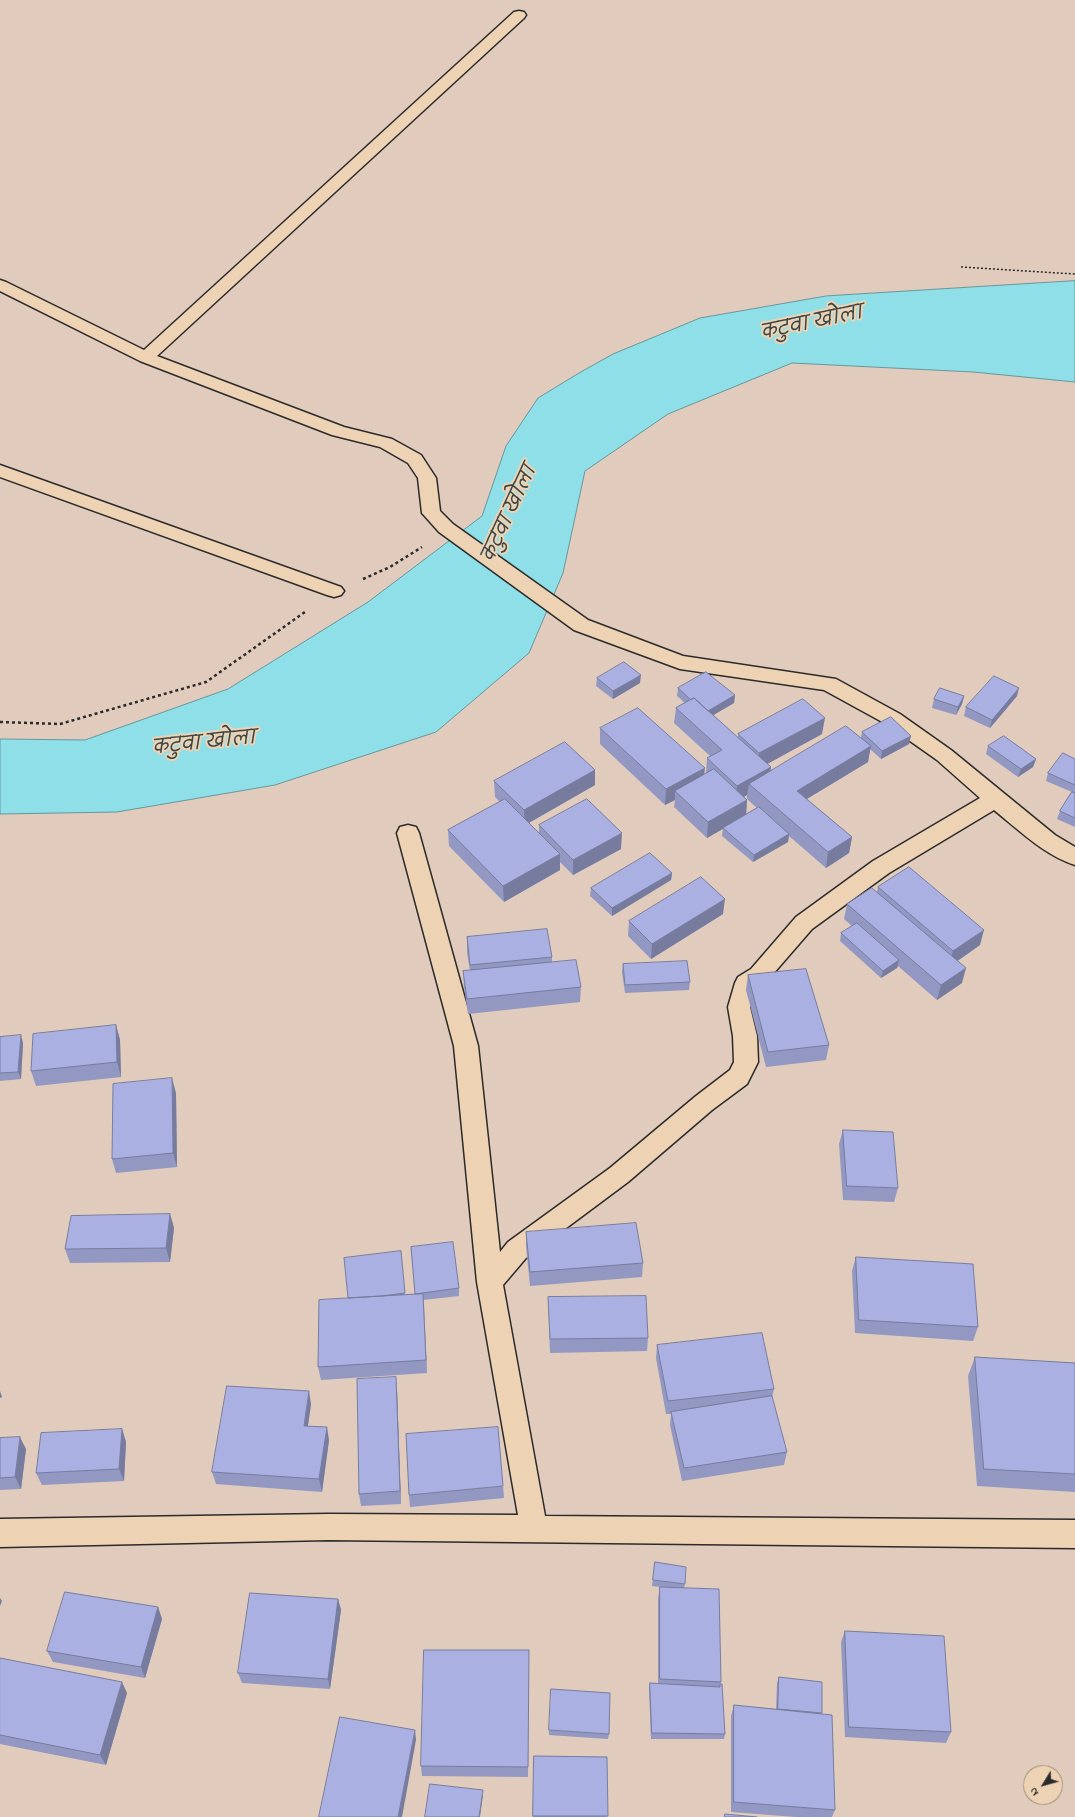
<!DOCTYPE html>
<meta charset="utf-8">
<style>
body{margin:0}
#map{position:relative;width:1075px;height:1817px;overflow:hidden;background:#e0cbbd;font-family:"Indie Flower",sans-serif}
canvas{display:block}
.north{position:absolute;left:1023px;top:1765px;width:40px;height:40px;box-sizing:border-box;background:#edd2b4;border:1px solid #9f8f7d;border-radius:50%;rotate:233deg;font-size:11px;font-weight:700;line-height:16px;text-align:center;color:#2b2b2b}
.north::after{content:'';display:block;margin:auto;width:14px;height:18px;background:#2b2b2b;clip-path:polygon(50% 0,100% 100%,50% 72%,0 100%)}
</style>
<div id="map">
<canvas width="1075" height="1817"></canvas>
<div class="north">N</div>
</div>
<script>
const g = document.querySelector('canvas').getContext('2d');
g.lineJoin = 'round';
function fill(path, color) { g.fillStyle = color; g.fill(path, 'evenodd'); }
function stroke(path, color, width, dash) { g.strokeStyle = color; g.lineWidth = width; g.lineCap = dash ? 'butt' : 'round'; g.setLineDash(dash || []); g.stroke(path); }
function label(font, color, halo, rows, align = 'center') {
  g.font = font + ' "Indie Flower","Playpen Sans Deva",sans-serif'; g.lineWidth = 4; g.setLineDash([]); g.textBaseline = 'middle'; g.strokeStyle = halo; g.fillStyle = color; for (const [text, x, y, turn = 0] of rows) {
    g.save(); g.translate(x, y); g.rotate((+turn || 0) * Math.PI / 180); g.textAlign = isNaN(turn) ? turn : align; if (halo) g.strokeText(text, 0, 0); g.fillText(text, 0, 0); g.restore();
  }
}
const water = new Path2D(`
 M1075,281v101l-102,-10 -181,-9 -124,51 -83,57 -22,102 -34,80 -93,79 -161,53 -158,27 -117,2v-75l85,1 143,-51 140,-87 114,-86 24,-70 32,-48 41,-25 34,-19 87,-36 126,-22z`);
fill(water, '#8edfe7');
stroke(water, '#66979c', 1);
const minor = new Path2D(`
 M519,11l5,1 2,3 -2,3 -367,338 187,71 48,12 29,16 15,23 4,33 13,13 135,96 95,36 153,23 64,35 51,36 104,85 20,12v18c-31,-10 -56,-35 -81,-55l-105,63 -77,56 -45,52 -11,7 -6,19 7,29 1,26 -11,22 -35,26 -84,72 -102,76 -23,27 42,231 530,4v28l-747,-8 -328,7v-28l328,-5 190,1 -41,-233 -23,-236 -57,-213 3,-6 8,-2 8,2 3,6 59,213 22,206 8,-10 102,-74 86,-72 34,-26 4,-8 -1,-26 -5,-29 7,-24 3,-6 13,-8 45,-52 77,-56 107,-63 -43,-38 -51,-36 -62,-34 -144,-21 -106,-39 -135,-98 -17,-19 -4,-35 -10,-15 -28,-16 -48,-12 -192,-74 -140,-70v-11l6,2 138,68 370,-338z
 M0,465l341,122 3,4 -3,4 -7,2 -7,-2 -327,-118z`);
stroke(minor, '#2b2b2b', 3);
stroke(new Path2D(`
 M961,267l114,7`), '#2b2b2b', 1.5, [2, 2]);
stroke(new Path2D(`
 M363,579l27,-12 32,-20
 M0,722l60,2 146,-42 99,-70`), '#2b2b2b', 2.5, [3, 3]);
fill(minor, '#edd2b4');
fill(new Path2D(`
 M597,678l43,5 -27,16 -17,-13z
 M678,688l57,7 -1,8 -21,12 25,23v-4h84l-55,30 4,3 -1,4 91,-34 1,-5 47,12 -28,15 -11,-10 -2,13 -61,37 45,38 -3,16 -23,15 -37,-32 -1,6 -35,20 -31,-26 1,-8 -16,10 -33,-31 1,-7 -10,5 -65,-61v-16l104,47 2,-1 1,-16 3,-2 -36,-33 2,-15 9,-5 -8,-7zM747,795v4l10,9 -11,6 1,-14 -3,-3z
 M964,696l-2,8 -6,11 -24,-7 2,-9z
 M1017,696l-27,32 -26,-12 2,-9z
 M988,746l48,13 -3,8 -15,10 -32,-23z
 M1075,759v68l-18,-8 3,-8 12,-19 -26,-11 2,-8z
 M595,770v15l-66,38 10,10v-8l82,24 -48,26 -13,-13v8l-56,32 -55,-56 -1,-16 52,-28 -5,-5 -1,-16z
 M672,873l-1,7 -59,36 -22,-20 1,-8z
 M878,887l102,58 -23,16 5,22 -25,17 -39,-34 -1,2 -16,10 -41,-37 1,-8 11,-7 -8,-7 3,-15 30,-12z
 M723,914l-72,45 -23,-23 1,-15z
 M467,937l85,20v6l29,24 -1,15 -112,12 -4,-27 -1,-16h7l-3,-19z
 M623,964l67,18 -1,8 -64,3 -3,-21z
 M748,975l81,70 -3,15 -60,7 -20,-77z
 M116,1025l4,15 1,37 -85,9 -5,-15z
 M0,1037l23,6 -2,36 -21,2z
 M176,1093l1,74 -61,6 -4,-14z
 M843,1130l55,58 -4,14 -51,-2 -4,-56z
 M170,1214l4,14 -4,34 -100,1 -5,-14z
 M526,1232l117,31 -1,14 -112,9 -4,-40z
 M411,1247l48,41v8l-36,4 4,73 -106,7 -3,-13 30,-69 53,-47 4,44 10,-1z
 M856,1257l122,70 -5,14 -118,-8 -3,-62z
 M548,1297l100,41 -1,13 -97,2z
 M657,1345l117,44 -2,9 15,54 -3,13 -102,16 -12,-56 1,-11h-5l-10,-56z
 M975,1357l100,6v129l-98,-6 -9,-110z
 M397,1390l4,114 -40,2 -2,-12z
 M311,1404l-3,22 21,14 -7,52 -106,-8 -4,-12z
 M122,1429l4,13 -2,39 -82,4 -6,-12z
 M0,1438l26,11 -5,40 -21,1z
 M503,1486l1,12 -94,9 -1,-12z
 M655,1562l30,22 -1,4 37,94 -1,2 5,50 -1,5h-73l-2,-50 1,-6h8v-85l2,-11 -8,-1z
 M338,1599l3,11 -11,79 -88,-6 -4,-10z
 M158,1607l4,12 -17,59 -92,-16 -6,-11z
 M845,1631l106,101 -5,11 -101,-6 -4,-95z
 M529,1650l-1,127 -106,-1 -1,-10z
 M0,1658l127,35 -21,72 -106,-21z
 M779,1677l43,37 13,96 -3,7h-36l-65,-5v-96l3,-11 42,4 1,-26z
 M549,1730l60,4 -1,5 -59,-4z
 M534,1756l73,1v60h-74z`), '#9298c2');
fill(new Path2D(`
 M641,675l-1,8 -27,16v-8z
 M1019,688l-2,8 -27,32 2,-8z
 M735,695l-1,8 -29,17 1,-8z
 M964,696l-2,8 -6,11 2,-8z
 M825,718l-3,16 -64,35 1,-16z
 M911,736l-2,8 -28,15 1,-8z
 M871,746l-3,16 -73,44 2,-15z
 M1036,759l-3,8 -15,10 3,-8z
 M771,767l-2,15 -20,2 -2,11 -12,6 2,-15z
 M705,768l-2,16 -28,7v9l-10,5 1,-16z
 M595,770v15l-70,40 -1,-15z
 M747,800l-1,16 -39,22 1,-16z
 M622,833l-1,16 -48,26v-15z
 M789,834l-1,8 -35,20 1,-7z
 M852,837l-3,16 -23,15 2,-16z
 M560,854v16l-56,32 -1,-16z
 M672,873l-1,7 -59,36v-8z
 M725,899l-2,15 -72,45 1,-15z
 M984,930l-4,15 -31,22 4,-16z
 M899,960l-2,8 -16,10 2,-7z
 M966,968l-4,15 -25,17 4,-15z
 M116,1025l4,15 1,37 -4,-15z
 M21,1035l2,8 -2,36 -3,-7z
 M172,1078l4,15 1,74 -4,-14z
 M170,1214l4,14 -4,34 -4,-14z
 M423,1294l1,13 3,66 -1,-13z
 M396,1377l1,13 4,114 -1,-13z
 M0,1391l2,6 -2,1z
 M309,1391l2,13 -5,34 -2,-12z
 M327,1427l2,13 -7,52 -3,-13z
 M122,1429l4,13 -2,39 -5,-12z
 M20,1437l6,12 -5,40 -6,-12z
 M0,1598l2,3 -2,5z
 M338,1599l3,11 -11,79 -2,-10z
 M158,1607l4,12 -17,59 -4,-11z
 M122,1682l5,11 -21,72 -6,-10z
 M415,1730l1,10 -14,77h-4z
 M483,1790v5l-3,22h-1z`), '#777c9e');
const building = new Path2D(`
 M624,662l17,13 -28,16 -16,-13z
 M706,672l29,23 -27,16 -14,-13 -3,2 -13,-12z
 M994,676l25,12 -27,32 -26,-13z
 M940,688l24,8 -6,11 -24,-8z
 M694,698l77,69 -34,19 -30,-28 15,-8 -46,-42z
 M803,699l22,19 -66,35 -21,-19z
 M638,708l67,60 -39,21 -66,-61z
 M891,717l20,19 -29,15 -20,-19z
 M846,726l25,20 -74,45 55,46 -24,15 -79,-68z
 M1004,736l32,23 -15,10 -33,-23z
 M565,742l30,28 -71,40 -30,-29z
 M1063,753l12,6v26l-27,-12z
 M714,769l33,31 -39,22 -33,-31z
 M1072,792l3,1v25l-15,-7z
 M505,799l55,55 -57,32 -55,-56z
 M587,799l35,34 -49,27 -34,-35z
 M759,807l30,27 -35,21 -31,-27z
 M650,853l22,20 -60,35 -21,-20z
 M909,867l75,63 -31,21 -75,-64z
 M701,877l24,22 -73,45 -23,-23z
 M872,888l94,80 -25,17 -94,-81z
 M857,923l42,37 -16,11 -42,-38z
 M547,929l5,28 -82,8 -3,-28z
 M576,960l5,27 -114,12 -4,-28z
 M687,961l3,21 -65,3 -2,-21z
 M806,969l23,76 -61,7 -20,-77z
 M116,1025l1,37 -86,9 2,-37z
 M21,1035l-3,37 -18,1v-36z
 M172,1078l1,75 -61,6 1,-75z
 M843,1130l50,2 5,56 -51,-2z
 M170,1214l-4,34 -101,1 6,-33z
 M636,1223l7,40 -113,9 -4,-40z
 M453,1242l6,46 -44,6 -4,-47z
 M401,1251l4,42 -23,3 -34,2 -4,-40z
 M856,1257l117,7 5,63 -119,-7z
 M423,1294l3,66 -108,7 1,-67z
 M646,1296l2,42 -98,1 -2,-42z
 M762,1333l12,56 -106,12 -11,-56z
 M975,1357l100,6v111l-91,-5z
 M396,1377l4,114 -41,3 -2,-115z
 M227,1386l82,5 -5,35 23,1 -8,52 -107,-7z
 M772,1396l15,56 -103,16 -13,-56z
 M498,1427l5,59 -94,9 -3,-61z
 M122,1429l-3,40 -83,4 5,-40z
 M20,1437l-5,40 -15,1v-40z
 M655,1562l31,5 -1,17 -32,-4z
 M660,1587l59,2 2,93 -61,-3z
 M65,1592l93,15 -17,60 -94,-16z
 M250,1593l88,6 -10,80 -90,-6z
 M845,1631l99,5 7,96 -102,-5z
 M424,1650h105l-1,117 -107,-1z
 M0,1658l122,24 -22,73 -100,-20z
 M779,1677l43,5v31l-44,-4z
 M650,1683l70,4v-3h2l3,50 -73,-1z
 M551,1689l59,4 -1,41 -60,-4z
 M734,1705l98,10 3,95 -101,-8z
 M340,1717l75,13 -17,87h-79z
 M534,1756l73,1 1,59h-75z
 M430,1784l53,6 -4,27h-54z
 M725,1814l32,3h-32z`);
fill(building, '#aab1e2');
stroke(building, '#777c9e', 1);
label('italic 19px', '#3a4647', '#edd2b4', [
 ["कटुवा खोला",812,325,-12],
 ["कटुवा खोला",511,515,-65],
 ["कटुवा खोला",204,745,-6]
]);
</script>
